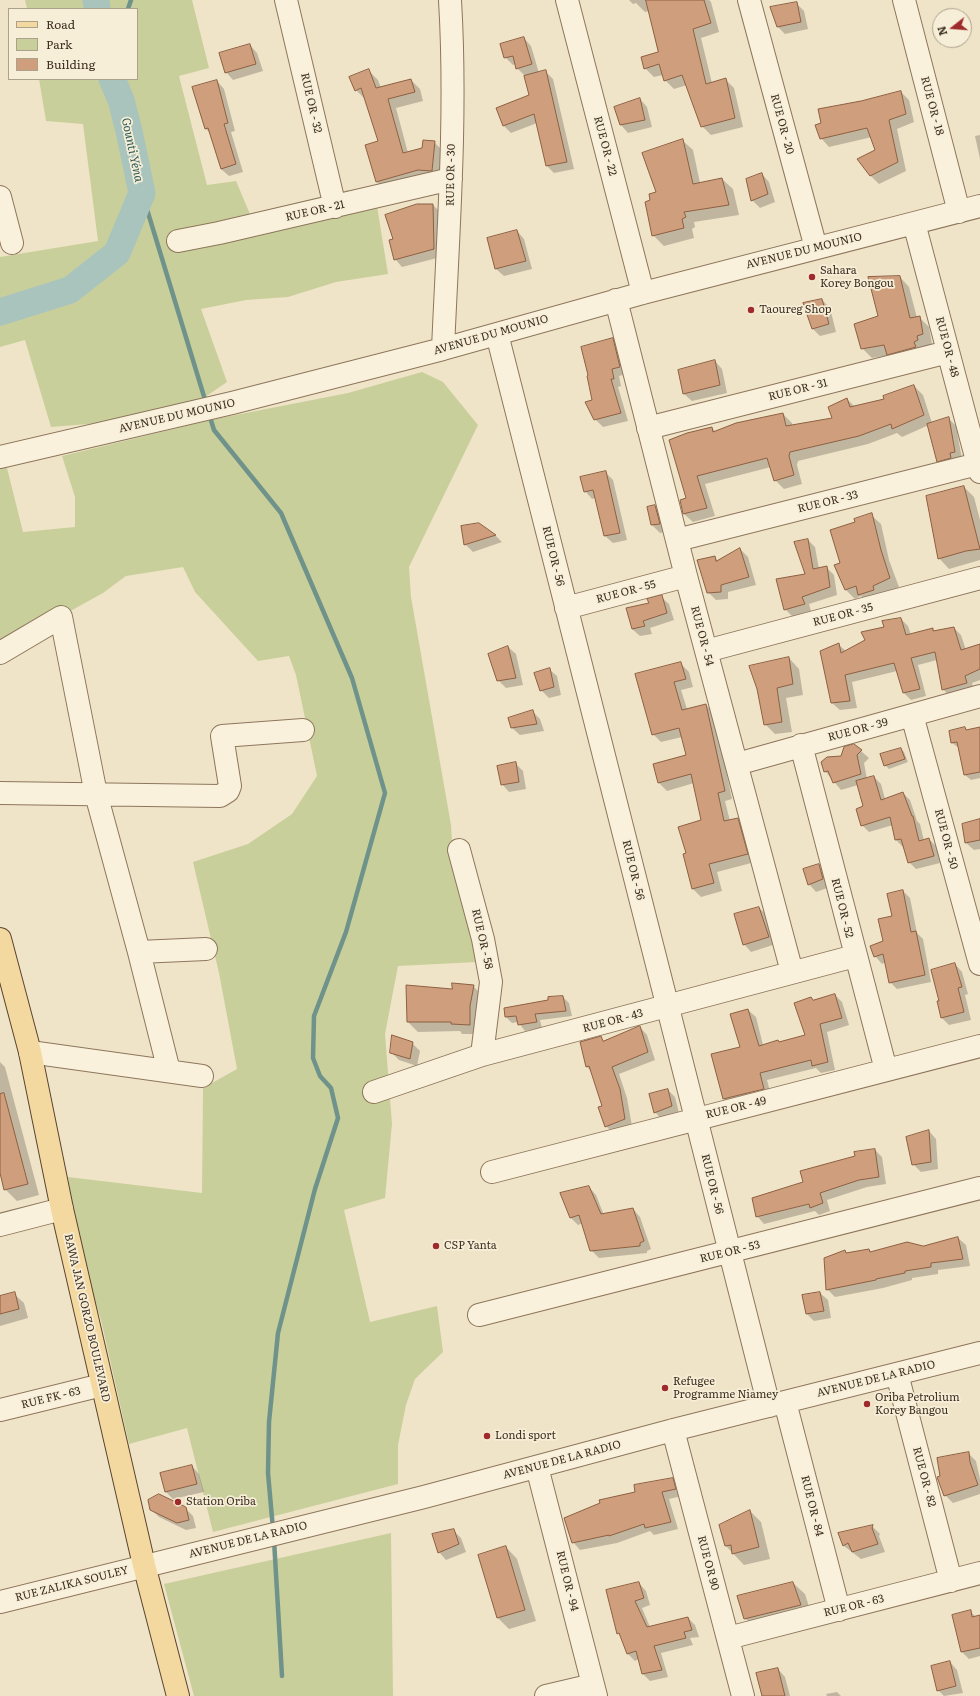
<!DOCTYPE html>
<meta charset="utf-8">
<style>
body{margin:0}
#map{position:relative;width:980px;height:1696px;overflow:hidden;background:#f0e4c8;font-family:Literata,serif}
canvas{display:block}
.legend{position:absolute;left:8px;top:8px;width:130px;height:72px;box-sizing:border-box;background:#f7eed8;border:1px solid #ada18e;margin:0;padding:5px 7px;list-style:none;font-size:12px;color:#3d2e20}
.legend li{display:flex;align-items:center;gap:8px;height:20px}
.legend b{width:20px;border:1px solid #ada18e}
.north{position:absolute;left:932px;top:8px;width:40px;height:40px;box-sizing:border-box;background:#f7eed8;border:1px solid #ada18e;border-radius:50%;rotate:253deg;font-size:11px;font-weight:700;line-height:16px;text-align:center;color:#3d2e20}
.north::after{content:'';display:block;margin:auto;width:14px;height:18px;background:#9e2a2b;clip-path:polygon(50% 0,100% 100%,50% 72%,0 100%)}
</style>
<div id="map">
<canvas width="980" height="1696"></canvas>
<ul class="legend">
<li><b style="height:5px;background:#f3d9a0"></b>Road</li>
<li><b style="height:11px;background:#c9cf9b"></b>Park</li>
<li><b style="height:11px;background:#cf9f7d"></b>Building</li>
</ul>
<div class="north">N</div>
</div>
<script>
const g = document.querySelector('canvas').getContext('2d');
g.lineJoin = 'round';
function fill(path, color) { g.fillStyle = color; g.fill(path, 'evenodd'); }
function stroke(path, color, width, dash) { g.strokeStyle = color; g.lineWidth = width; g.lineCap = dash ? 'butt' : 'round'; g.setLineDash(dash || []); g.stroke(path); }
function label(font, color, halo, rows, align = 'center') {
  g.font = font + ' Literata,serif'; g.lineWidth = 3.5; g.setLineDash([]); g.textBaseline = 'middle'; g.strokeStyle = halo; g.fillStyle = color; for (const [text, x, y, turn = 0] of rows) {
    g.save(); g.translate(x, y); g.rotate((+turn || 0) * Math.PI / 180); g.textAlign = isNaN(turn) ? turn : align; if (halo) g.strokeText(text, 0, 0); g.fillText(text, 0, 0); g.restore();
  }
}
fill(new Path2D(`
 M25,0h167l17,68 -30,8 28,109 29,-4 14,33 98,-24 29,16 11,68 -52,8 -48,15 -42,3 -45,9 26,73 -51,35 -125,10 -26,-87 -25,7v-90l98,-16 -15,-117 -37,-3 -7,-42h98v-70h-110z
 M422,372l21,10 35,43 -69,142 2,30 40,228 2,33 24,104 -79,4 -13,68 7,90 -7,74 -41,12 26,112 67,-16 6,46 -28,27 -9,26 -8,40v39l-185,48 -26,-104 -58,16 -28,-124 -22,-71 -11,-72 134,16 1,-105 34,-19 -18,-96 -26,-111 55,-18 44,-30 25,-38 -21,-101 -7,-19 -31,5 -63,-69 -12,-25 -57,9 -23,17 -103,57v-184l6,-2 17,68 52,-5v-30l-13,-41 153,-37 133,-26z
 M391,1533l2,163h-199l-30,-112z`), '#c9cf9b');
fill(new Path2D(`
 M629,0h80l2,2 8,30 -18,6 11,45 13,-4 9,9 9,39 -32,8 -9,-9 -15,-41 -13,4 -9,-9 -2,-5 -9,2 -9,-9 14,-16 -9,-41 -5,1 -9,-9 -3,1z
 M796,3l8,8 4,18 -23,5 -7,-7z
 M524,38l7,8 8,27 7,-1 7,7 21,90 -20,4 -7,-7 -10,-43 -26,10 -7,-7 26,-30 -5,-20 -8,-8 -1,-4 -3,1 -8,-8z
 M250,45l7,8 6,18 -30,9 -7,-8z
 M369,71l9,9 3,8 30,-8 9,9 3,12 -27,7 12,45 15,-4 11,-7 9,9 -2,28 -55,12 -9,-9 2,-40 -14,-43 -9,-9z
 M217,81l7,8 11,42 -4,1 12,40 -14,4 -8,-7 -11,-36 -4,-4z
 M901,92l8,8 5,22 -17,7 9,42 -27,13 -9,-9 6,-25 -4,-13 -43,10 -8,-9 40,-36z
 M640,99l7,8 5,20 -24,6 -7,-8 -6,-17z
 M980,135v24l-5,-23z
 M682,140l11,10 7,33 22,-4 11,10 6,26 -45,7 1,5 -3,2 2,9 -30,8 -11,-11 4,-42z
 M762,174l7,8 6,20 -15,6 -8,-8z
 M433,205l8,8v44l-39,10 -7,-8v-19z
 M517,231l7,8 8,30 -28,7 -8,-7 -8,-30z
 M900,277l9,10 8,31 2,-1 10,10 3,17 -6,2 1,3 -30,15 -8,-9 -17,3 -10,-10z
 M822,300l8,8 6,24 -16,4 -7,-7 -9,-25z
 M612,339l8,8 7,27 -8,2 2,10 -3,1 10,34 -25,6 -8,-8 -2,-18z
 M715,361l7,8 5,24 -35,8 -8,-7z
 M914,386l9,9 9,28 16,-5 8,8 6,33 -17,10 -7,-8 -9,-36 -27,12 -5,-4 -29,11 -70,17 -1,4 5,19 -18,5 -9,-9 -4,-13 -66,17 10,32 -22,6 -9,-8 -3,-14 6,-1 25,-71 4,4 67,-18 9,9v3l41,-7 14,-20 8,8 30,-8z
 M605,472l8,8 14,60 -14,3 -8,-7 -9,-38 -4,1 -7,-8z
 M964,487l10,10 6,23v40l-31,9 -10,-11 -4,-16z
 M655,506l7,8 5,17 -7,2 -8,-8 -4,-17z
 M871,515l10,9 8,36 10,27 -31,16 -7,-7 -6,3 -9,-9 -10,-25 5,-1 15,-41z
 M479,524l16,11 7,7 -29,10 -8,-8z
 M808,540l7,7 4,22 7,-2 8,8 3,20 -28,9 2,7 -19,5 -7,-7 21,-35z
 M740,549l8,8 8,28 -28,7v7l-12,1 -8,-8 7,-35 3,4z
 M661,597l8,7 5,16 -24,8 2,6 -12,2 -8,-7 18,-25z
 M901,619l7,7 3,9 21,-6 3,3 19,-4 7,7 5,15 14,-3v33l-8,3 2,8 -24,6 -7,-8 -6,-29 -19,5 8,31 -15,4 -7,-7 -7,-22 -45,11 5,26 -17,2 -8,-7 7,-58 7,6z
 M508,647l8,7 7,31 -17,3 -8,-8z
 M789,658l10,11 4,26 -17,3 6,34 -17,2 -10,-10 -7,-36z
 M681,664l8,8 4,15 -12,3 6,19 19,-4 8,8 18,86 -7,2 5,20 7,-2 9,8 9,35 -38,10 5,19 -21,6 -8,-8 -9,-34 3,-1 16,-33 -9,-38 -27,8 -8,-8 -5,-19 33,-9 -5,-18 -21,5 -8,-8z
 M549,669l8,7 4,19 -12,3 -8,-8z
 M532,711l8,8 4,12 -24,4 -8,-7z
 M965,728l3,3 12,-3v50l-9,2 -6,-5 -6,-27 -7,-5z
 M854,745l15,13 -5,5 3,16 7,-2 7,7 4,15 18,-6 7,7 7,21 3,3 4,17 5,-2 7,7 4,17 -24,6 -7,-7 -6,-15 -7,-7 -3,-15 -24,7 -7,-7 3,-18 -7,-22 -17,5 -16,-19z
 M901,749l3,3 4,10 -19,7 -4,-4z
 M515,763l8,8 3,18 -17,3 -7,-8z
 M980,820v29l-6,1 -8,-7z
 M819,865l7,8 4,14 -14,5 -7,-8z
 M903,891l7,7 7,35 6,6 8,43 -34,7 -7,-7 -4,-20 -4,2 -7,-8 9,-15z
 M759,908l8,7 9,29 -25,8 -7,-8z
 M955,964l7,8 6,22 -3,1 6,25 -22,5 -7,-7 -1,-17z
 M473,986l10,10 -3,38h-18l-2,-3 -42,1 -10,-10 45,-32z
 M835,995l7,7 7,23 -22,7 8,38 -14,3 -5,-5 -49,12 4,16 -39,10 -8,-7 -11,-44 28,-7 7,-38 8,7 7,28 17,-2 27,-7 4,-38 3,3z
 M563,997l6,6 3,13 -32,4 2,8 -17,3 -7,-9 -6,1 -6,-6 -1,-8z
 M640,1027l7,8 8,25 -36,14 8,24 5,28 -18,8 -8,-8 -3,-19 -11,-35 -5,-5 13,-29 5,4z
 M412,1043l8,8 -3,15 -18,-6 -8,-8z
 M0,1062l5,5 34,128 -22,6 -12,-12 -5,-20z
 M668,1090l7,7 4,16 -17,7 -7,-8z
 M929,1131l7,8 2,30 -17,3 -8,-8z
 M875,1150l7,7 4,27 -19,3 -40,13 3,11 -11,4 -4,-4 -51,13 -7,-8 47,-34 52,-25zM814,1201v2l-53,13v-2z
 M589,1187l7,8 8,20 29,-6 7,8 11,32 -4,2v2l-48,5 -8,-8 -8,-27 -5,2 -8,-8z
 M958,1238l8,7 4,21 -32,4v4l-26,4v2l-29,8 -48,9 -8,-8 18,-38 2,3 22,-4 2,3 52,-6z
 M820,1293l8,7 3,18 -17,3 -7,-7 -4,-18z
 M14,1294l10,9 4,15 -28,8v-29z
 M968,1453l8,8 4,18v15l-27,9 -8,-8z
 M192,1466l7,8 5,18 -31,7 -7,-7z
 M672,1479l8,8 2,9 -13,3 9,30 -24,6 -4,-4 -33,12 -37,7 -7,-8 63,-49z
 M185,1508l8,8 3,12 -10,2 -27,-13 -8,-8z
 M750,1511l11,11 9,37 -26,6 -18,-19 -6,-20z
 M872,1526l8,8 -1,2 6,16 -24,7 -17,-13 -5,-12z
 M453,1530l8,8 5,14 -20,8 -7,-8z
 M506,1547l11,12 19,62 -27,8 -11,-11z
 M639,1583l7,8 4,14 -8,3 8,19 38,-9 7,7 4,12 -9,1 3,7 -32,8 7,24 -18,4 -7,-7 -4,-15 -4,2 -7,-7 -6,-17 -4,-4z
 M793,1583l12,11 7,22 -55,14 -12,-12z
 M970,1611l6,6 4,-1v40l-11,3 -7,-7 -9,-36z
 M950,1662l7,8 6,23 -19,3 -6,-6z
 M778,1669l7,8 5,19h-27z
 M837,1692l4,4h-14l-1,-2z`), '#0003');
stroke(new Path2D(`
 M128,9l3,-9
 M142,193l64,210
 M209,414l5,16 67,83 71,165 33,115 -39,139 -32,84 -1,42 7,18 11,12 7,30 -23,71 -37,144 -9,89 -1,51 5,56
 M274,1540l8,136`), '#6f938a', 4.5);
stroke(new Path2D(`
 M96,0l1,9
 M0,312l70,-22 47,-37 25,-60 -13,-62 -8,-31 -9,-21`), '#a9c4bc', 27);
const building = new Path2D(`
 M646,0h58l7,23 -18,6 13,55 20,-6 9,40 -34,9 -19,-52 -18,6 -5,-17 -15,5 -3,-12 17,-5z
 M797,2l4,20 -24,5 -7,-20z
 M524,37l8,27 -16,5 -3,-13 -9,2 -4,-14z
 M250,44l6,20 -31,9 -6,-20z
 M369,69l7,19 35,-9 4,13 -27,7 15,54 19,-5 1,-8 12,1 -3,30 -14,-1 -42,12 -11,-37 13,-4 -17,-53 -6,3 -6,-14z
 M546,70l21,92 -21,4 -12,-52 -31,12 -7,-18 33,-13 -5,-19z
 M217,80l11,43 -4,1 12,40 -15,5 -13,-41 -3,1 -13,-42z
 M901,91l5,23 -17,6 9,42 -28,14 -13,-17 18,-9 -8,-22 -47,11 -5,-14 6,-2 -3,-14 43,-8z
 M640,98l5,22 -25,5 -6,-18z
 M683,139l10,45 29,-6 7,27 -45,7 2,5 -4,2 2,9 -32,8 -7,-34 5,-2 -1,-6 7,-2 -14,-39z
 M762,173l6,21 -17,7 -5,-22z
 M417,204h16l1,45 -40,11 -5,-20 4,-1 -8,-24z
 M517,230l9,31 -31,8 -8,-31z
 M900,276l10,42 10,-2 3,18 -6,2 1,4 -4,2 2,5 -29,8 -3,-10 -23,4 -7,-25 24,-8 -10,-39z
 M822,299l7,25 -17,5 -9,-26z
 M613,338l7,29 -8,2 2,10h-3l10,34 -27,7 -9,-18 7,-2 -5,-24 1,-1 -7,-28z
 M715,360l5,25 -37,9 -5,-24z
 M914,385l10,30 -32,14 -1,-5 -32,12 -69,16 -1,4 5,19 -20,6 -7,-23 -70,18 10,32 -24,6 -3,-14 6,-2 -17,-58 18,-7 25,-6 1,5 23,-9 47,-10 3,13 46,-8 -4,-11 19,-9 3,9 34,-8 -1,-3z
 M949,417l6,35 -5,1 1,5 -14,4 -10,-38z
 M606,471l14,62 -16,3 -11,-46 -9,2 -4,-15z
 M964,486l16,63 -14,2 -28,8 -12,-63z
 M655,505l5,19 -9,1 -4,-18z
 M872,513l9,37 9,28 -17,8 1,4 -16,5 -2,-9 -11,4 -11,-25 6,-2 -10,-33 25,-8 -1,-3z
 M479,523l17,12 -32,10 -3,-19z
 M808,539l5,30 14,-3 3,21 -28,10 3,7 -21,6 -8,-31 29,-5 -11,-32z
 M740,548l9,29 -28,8v7l-14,1 -10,-33 18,-4 1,5z
 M662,595l5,18 -24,8 2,5 -13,3 -6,-21 23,-5 -2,-4z
 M901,618l5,17 27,-7v3l21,-4 7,23 19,-6v25l-15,7 2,7 -25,7 -7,-38 -24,6 9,31 -17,4 -9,-30 -49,12 5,26 -19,2 -11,-52 19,-8 2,10 24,-13 -4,-8 23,-5 -2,-6z
 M508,646l8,32 -19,3 -9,-27z
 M789,657l4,27 -16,4 5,34 -18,3 -7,-36 -8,-23z
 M681,662l5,17 -12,3 8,28 24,-6 19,87 -7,2 6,28 14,-3 10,36 -39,10 5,19 -22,6 -9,-35 3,-1 -8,-26 23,-7 -10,-46 -33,9 -5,-19 33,-9 -7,-27 -27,7 -17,-61z
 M550,668l4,19 -14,4 -6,-18z
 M533,710l4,14 -26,4 -3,-10z
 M965,727l1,3 14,-3v45l-16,3 -7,-33 -6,1 -2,-12z
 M854,744l8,6 -5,5 4,19 -28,9 -5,-12 -4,1 -3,-10 6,-5 14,-1 3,-9z
 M901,748l4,11 -21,7 -4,-12z
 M516,762l3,20 -18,3 -4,-19z
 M874,776l7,24 22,-8 9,24h1l6,25 10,-3 5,18 -26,7 -7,-24 -6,1 -5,-23 -29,9 -5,-17 7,-3 -7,-25z
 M980,819v21l-15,3 -3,-19z
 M819,864l4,15 -15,6 -5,-16z
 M903,890l8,42 5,-1 9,44 -36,8 -6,-29 -9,3 -4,-11 13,-5 -5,-22 14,-3 -5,-22z
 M759,907l10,30 -26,8 -9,-31z
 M955,963l7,24 -4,1 6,24 -23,6 -4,-17h2l-8,-31z
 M452,983l22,2 -4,21v19l-19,-1v-2h-44l-1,-37 46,4z
 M835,994l7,24 -22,6 8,38 -16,4 -1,-6 -51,13 4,16 -41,10 -12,-45 29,-7 -10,-33 18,-5 11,37 19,-6 1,2 26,-7 -11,-32 17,-6 2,3z
 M563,996l3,15 -31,3 2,8 -19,3 -2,-9 -11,1 -1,-9 44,-8v-3z
 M640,1026l8,26 -36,15 8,22 5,30 -20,8 -7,-20 4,-1 -13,-40 -3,1 -6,-25 21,-6 2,5z
 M392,1035l21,7 -3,17 -20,-6z
 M668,1089l4,17 -18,7 -5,-19z
 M4,1093l24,91 -24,6 -4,-17v-79z
 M929,1130l2,32 -19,3 -6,-28z
 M875,1149l4,28 -20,3 -39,13 3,10 -13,5 -1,-4 -53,13 -4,-19 51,-16 -3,-11 55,-15 -1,-4z
 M589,1186l12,28 32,-6 11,33 -4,2v3l-50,5 -11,-36 -9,3 -10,-25z
 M958,1237l5,22 -32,4v4l-26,4v2l-29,6v1l-50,10 -2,-32 21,-8 1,3 23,-4 1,3 37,-10 16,4z
 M15,1292l4,17 -19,5v-18z
 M820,1292l4,19 -18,3 -4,-19z
 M969,1452l1,10 8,23 -34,11 -7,-19 3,-1 -3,-18z
 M192,1465l5,19 -32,8 -5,-19z
 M673,1478l3,11 -14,3 9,30 -26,6 -1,-4 -35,12v-1l-37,8 -8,-25 36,-15 -1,-3 36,-8 -1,-7z
 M159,1494l27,13 3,13 -12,3 -27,-13 -2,-10z
 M750,1510l9,37 -27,7 -1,-9 -6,1 -6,-21z
 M873,1525l-1,3 6,16 -26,8 -4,-9 -5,3 -5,-13z
 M454,1529l5,15 -21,9 -6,-19z
 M506,1546l19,64 -28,8 -19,-63z
 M639,1582l5,16 -9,3 12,26 41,-10 4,13 -8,2 2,6 -32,8 8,24 -20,4 -6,-23 -9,3 -8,-21 -2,1 -11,-44z
 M793,1582l8,23 -57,14 -7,-23z
 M971,1610l1,7 8,-2v33l-19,4 -9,-37z
 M950,1661l6,25 -19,5 -6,-25z
 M778,1668l7,28h-23l-6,-23z`);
fill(building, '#cf9f7d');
stroke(building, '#8d5f41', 1);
const minor = new Path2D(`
 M286,0l49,207
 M567,0l76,293
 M749,0l67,248
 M904,0l55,212
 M0,197l12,46
 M914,223l66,249
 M178,241l41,-8 232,-54
 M616,300l70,276 106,396
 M497,334l272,1072
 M443,349c5,-116 14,-233 7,-349
 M648,428l300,-76
 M0,457l232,-54 211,-54 200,-56 337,-87
 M677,540l301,-76
 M566,608l120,-32
 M706,651l274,-73
 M0,653l61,-36 35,177 43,158 30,119
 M912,715l68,249
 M801,745l85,325
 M737,764l243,-68
 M0,793l220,3 8,-5 2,-5 -8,-50 81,-6
 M459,850l24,89 8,43 -9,73
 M139,952l67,-3
 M30,1052l172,24
 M374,1092l108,-37 373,-99
 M492,1172l488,-126
 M0,1225l62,-16
 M479,1315l501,-127
 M897,1374l54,207
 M785,1402l54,208
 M0,1410l102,-25
 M673,1430l70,266
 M537,1467l59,229
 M0,1602l424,-105 249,-67 307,-77
 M728,1638l252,-65
 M546,1696l47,-11`);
const major = new Path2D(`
 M0,939l30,113 32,157 82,356 34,131`);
stroke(minor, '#8d765c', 24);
stroke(major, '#5b4430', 24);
stroke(minor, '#faf1dc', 22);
stroke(major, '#f3d9a0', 22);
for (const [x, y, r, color] of [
 [812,277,4,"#9e2a2b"],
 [751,310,4,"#9e2a2b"],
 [436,1246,4,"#9e2a2b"],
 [665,1388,4,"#9e2a2b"],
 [867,1404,4,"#9e2a2b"],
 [487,1436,4,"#9e2a2b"],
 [178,1502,4,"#9e2a2b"]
]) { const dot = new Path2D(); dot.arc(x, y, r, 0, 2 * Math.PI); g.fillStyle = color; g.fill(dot); stroke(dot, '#f7eed8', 1.5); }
label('11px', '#3d2e20', '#f7eed8', [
 ["RUE OR - 32",311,103,77],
 ["RUE OR - 18",932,106,75],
 ["RUE OR - 20",782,124,75],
 ["RUE OR - 22",605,146,75],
 ["RUE OR - 30",451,175,-89],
 ["RUE OR - 21",315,211,-13],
 ["AVENUE DU MOUNIO",804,251,-14],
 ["AVENUE DU MOUNIO",491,335,-16],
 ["RUE OR - 48",947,347,75],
 ["RUE OR - 31",798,390,-14],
 ["AVENUE DU MOUNIO",177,416,-13],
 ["RUE OR - 33",828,502,-14],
 ["RUE OR - 56",553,556,76],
 ["RUE OR - 55",626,592,-15],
 ["RUE OR - 35",843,615,-15],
 ["RUE OR - 54",702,636,75],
 ["RUE OR - 39",858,730,-15],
 ["RUE OR - 50",946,839,75],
 ["RUE OR - 56",633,870,76],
 ["RUE OR - 52",842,908,76],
 ["RUE OR - 58",482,939,77],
 ["RUE OR - 43",613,1021,-15],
 ["RUE OR - 49",736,1108,-14],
 ["RUE OR - 56",712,1184,76],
 ["RUE OR - 53",730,1252,-14],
 ["BAWA JAN GORZO BOULEVARD",87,1318,77],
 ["AVENUE DE LA RADIO",876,1379,-14],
 ["RUE FK - 63",51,1398,-14],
 ["AVENUE DE LA RADIO",562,1460,-15],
 ["RUE OR - 82",924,1477,75],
 ["RUE OR - 84",812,1506,76],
 ["AVENUE DE LA RADIO",248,1540,-14],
 ["RUE OR 90",708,1563,75],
 ["RUE OR - 94",567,1581,76],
 ["RUE ZALIKA SOULEY",72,1584,-14],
 ["RUE OR - 63",854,1606,-14]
]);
label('11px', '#3d2e20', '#f7eed8', [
 ["Sahara",820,271],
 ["Korey Bongou",820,284],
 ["Taoureg Shop",759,310],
 ["CSP Yanta",444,1246],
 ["Refugee",673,1382],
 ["Programme Niamey",673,1395],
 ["Oriba Petrolium",875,1398],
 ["Korey Bangou",875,1411],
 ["Londi sport",495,1436],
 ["Station Oriba",186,1502]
], 'left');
label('italic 12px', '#2f5d5a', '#f7eed8', [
 ["Gounti Yéna",132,150,78]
]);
</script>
